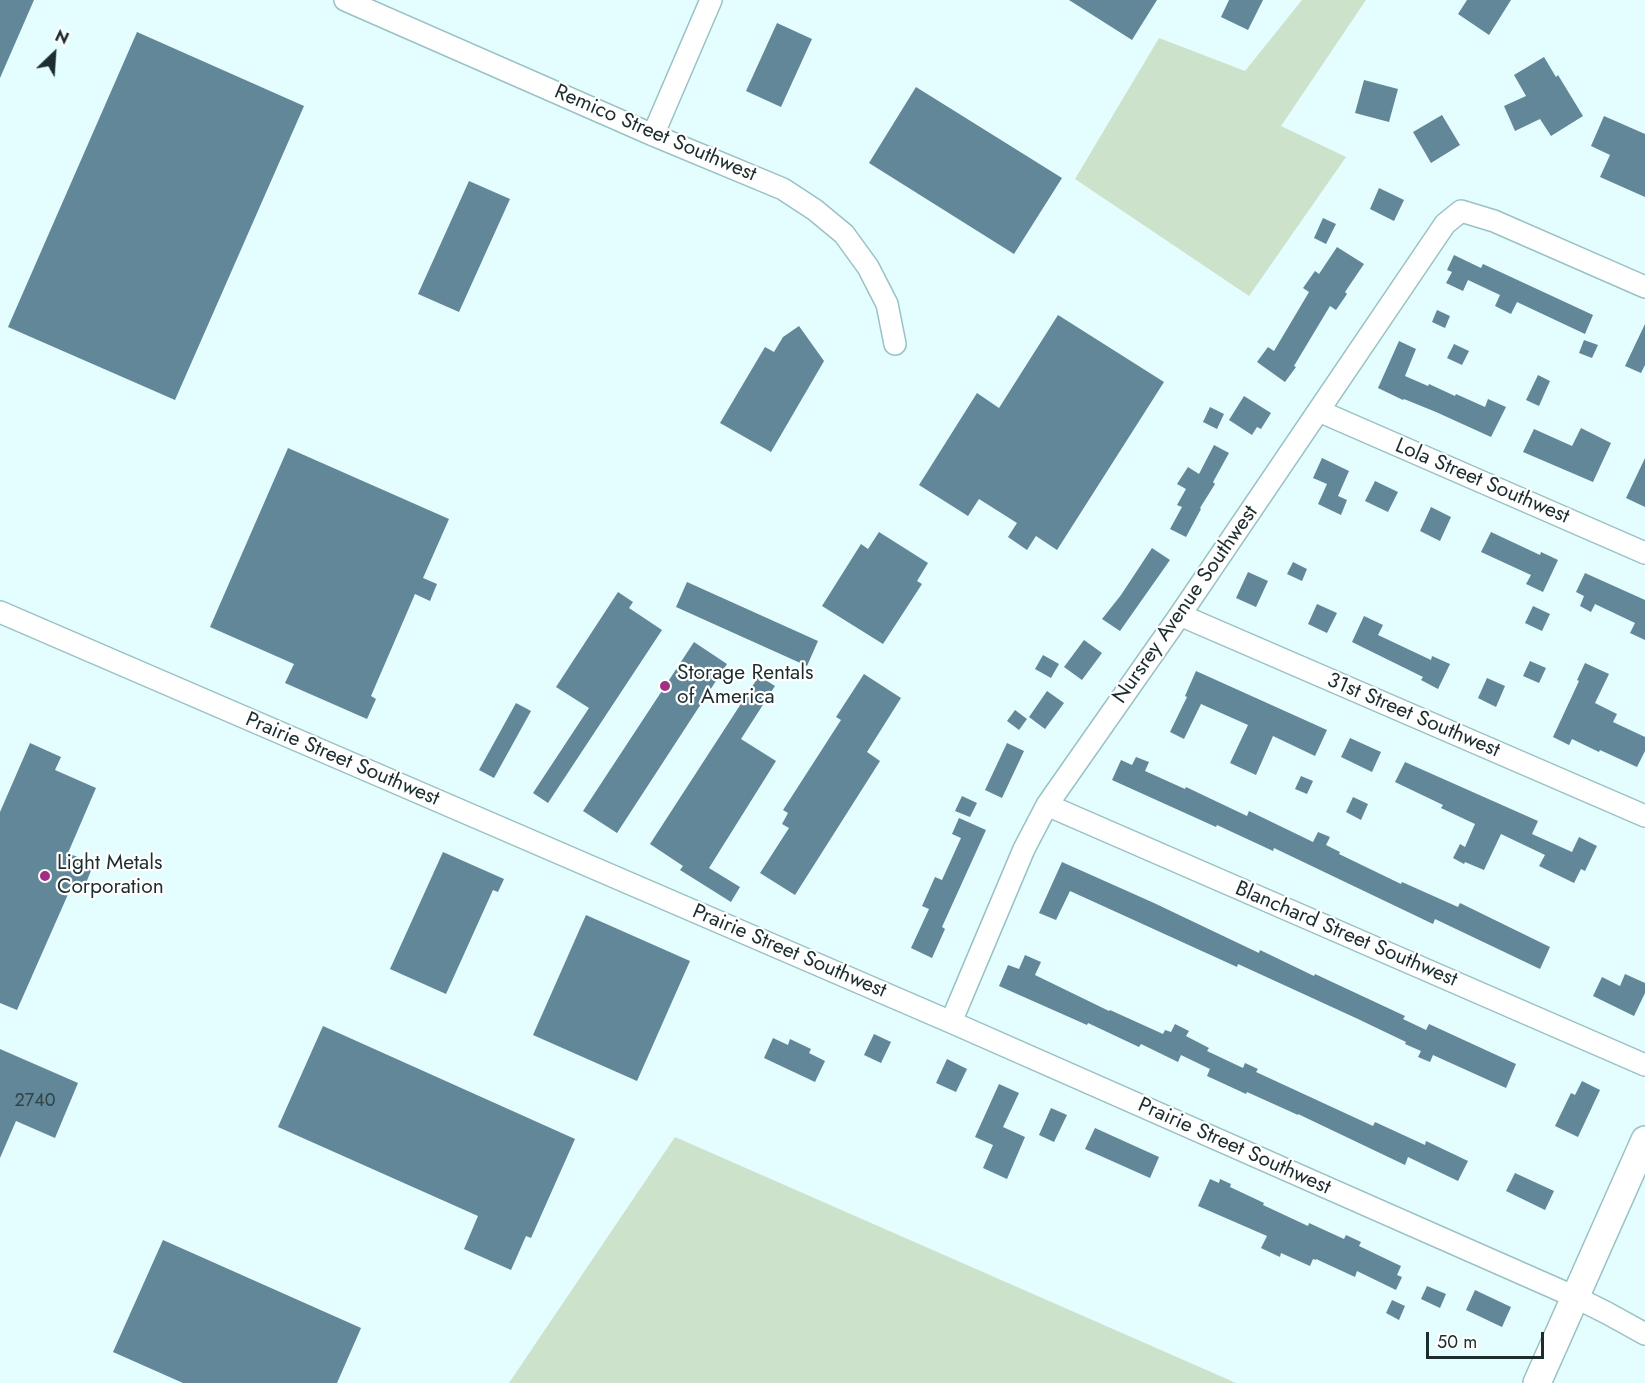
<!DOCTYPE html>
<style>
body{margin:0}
#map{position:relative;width:1645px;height:1383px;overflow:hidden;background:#e4fdfe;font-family:Jost,sans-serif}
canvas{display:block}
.north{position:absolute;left:24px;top:24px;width:60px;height:60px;-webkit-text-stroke:4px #fff;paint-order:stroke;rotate:25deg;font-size:16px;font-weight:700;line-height:24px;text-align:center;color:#1c2d2e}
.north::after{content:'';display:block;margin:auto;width:21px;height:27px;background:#1c2d2e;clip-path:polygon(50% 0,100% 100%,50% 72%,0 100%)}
.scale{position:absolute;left:1426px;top:1332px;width:118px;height:27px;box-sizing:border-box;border:3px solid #1c2d2e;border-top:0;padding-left:8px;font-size:18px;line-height:21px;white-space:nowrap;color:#1c2d2e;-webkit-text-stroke:4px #fff;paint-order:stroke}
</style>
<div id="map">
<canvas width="1645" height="1383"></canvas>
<div class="north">N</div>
<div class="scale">50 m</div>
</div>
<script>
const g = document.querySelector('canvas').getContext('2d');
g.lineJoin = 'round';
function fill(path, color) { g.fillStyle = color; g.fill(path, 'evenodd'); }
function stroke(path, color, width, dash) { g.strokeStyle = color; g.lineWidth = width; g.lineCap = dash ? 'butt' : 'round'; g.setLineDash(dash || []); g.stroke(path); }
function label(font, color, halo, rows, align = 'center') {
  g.font = font + ' Jost,sans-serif'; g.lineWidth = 4.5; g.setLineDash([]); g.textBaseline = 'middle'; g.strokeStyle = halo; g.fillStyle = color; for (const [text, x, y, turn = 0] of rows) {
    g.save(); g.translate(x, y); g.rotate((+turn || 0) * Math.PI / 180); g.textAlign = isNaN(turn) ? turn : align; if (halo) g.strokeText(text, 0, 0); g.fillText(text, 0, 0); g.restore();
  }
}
fill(new Path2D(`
 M1302,0h64l-85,126 65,31 -97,139 -174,-117 84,-141 86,33z
 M675,1137l561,246h-727z`), '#cce2cb');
fill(new Path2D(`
 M0,0h34l-34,78z
 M1069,0h88l-25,40z
 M1229,0h34l-15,30 -27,-13z
 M1467,0h44l-22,35 -31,-21z
 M777,23l35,16 -31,68 -35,-16z
 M137,32l167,74 -129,294 -167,-73z
 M1544,57l12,20 2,-2 25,41 -32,20 -11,-17 -25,12 -11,-25 22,-10 -12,-21z
 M1364,80l34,9 -9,33 -34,-9z
 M916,87l146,91 -48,76 -145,-91z
 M1442,115l18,30 -29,18 -18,-31z
 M1604,116l41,18v63l-45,-20 10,-22 -19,-9z
 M469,181l41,18 -51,113 -41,-18z
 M1379,188l25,12 -10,21 -24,-12z
 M1323,218l13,6 -10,20 -12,-6z
 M1337,247l27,17 -19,28 2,2 -11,16 -6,-4 -36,60 2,1 -11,15 -28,-20 11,-15 6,4 35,-59 -6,-4 12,-17 4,3z
 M1454,255l27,13 2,-4 110,51 -8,19 -68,-32 -6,12 -16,-8 5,-11 -32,-15 -5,11 -17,-8 6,-11 -5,-2z
 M1437,310l13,6 -5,12 -13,-6z
 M1058,315l106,67 -107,168 -21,-14 -9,14 -19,-13 9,-14 -38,-24 -11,17 -49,-31 58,-92 22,15z
 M1645,324v41l-4,8 -16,-7z
 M799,326l25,35 -53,91 -51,-29 45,-76 9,5 9,-15z
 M1584,340l14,5 -6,13 -13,-5z
 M1399,341l17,8 -11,27 23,10 1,-2 26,12 1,-2 29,13 3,-8 18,8 -15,30 -55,-25 -32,-13 -1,1 -25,-12z
 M1454,344l15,7 -7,14 -15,-7z
 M1538,375l12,6 -11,25 -13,-6z
 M1244,396l27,17 -10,16 -4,-2 -5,8 -23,-15z
 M1210,407l14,7 -7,15 -14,-7z
 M1581,428l30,15 -18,39 -70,-30 11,-23 38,17z
 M1214,445l15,8 -16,29 2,2 -15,24 1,1 -15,28 -16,-8 12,-22 -5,-2 9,-16 -9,-5 11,-17 11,7z
 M288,448l161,71 -26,59 14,6 -7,17 -15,-7 -44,102 5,3 -9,20 -82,-36 9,-19 -84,-37z
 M1322,458l27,13 -11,25 9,4 -6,15 -23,-11 9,-20 -14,-6z
 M1645,458v49l-19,-9z
 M1375,481l23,11 -10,20 -23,-11z
 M1431,507l20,10 -11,24 -20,-10z
 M879,532l49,31 -11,18 5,3 -39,60 -61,-38 39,-62 7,5z
 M1491,532l49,23 1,-3 17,8 -15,32 -17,-8 5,-9 -50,-23z
 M1152,548l18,12 -50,71 -18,-12 19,-24z
 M1293,562l14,7 -5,12 -15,-7z
 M1248,572l20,9 -12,26 -20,-9z
 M1585,573l60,27v40l-15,-7 5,-10 -40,-19 -4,8 -11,-6 4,-10 -8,-4z
 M687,582l131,59 -11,25 -131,-59z
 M618,592l15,10 -4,6 33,22 -114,173 -15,-10 56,-85 -33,-21z
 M1317,604l20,9 -10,20 -19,-9z
 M1533,606l17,8 -8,17 -17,-8z
 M1364,616l19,9 -5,10 53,25 1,-4 18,8 -12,25 -17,-9 2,-3 -71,-35z
 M1084,640l18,13 -20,27 -18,-13z
 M694,642l33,22 -110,169 -34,-22z
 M1043,655l16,9 -8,14 -16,-9z
 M1530,661l16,7 -7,15 -16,-7z
 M1585,663l24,11 -14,29 22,11 -4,8 32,15v14l-8,16 -37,-17 -1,2 -27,-13 -3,6 -16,-8 26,-56 -2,-1z
 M1196,671l131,59 -12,26 -42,-20 -17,39 -26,-12 18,-38 -47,-21 -17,35 -14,-7 17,-35 -2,-1z
 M864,674l37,24 -34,54 13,9 -85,134 -35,-22 29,-45 -7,-4 6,-11 -5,-3 58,-90 -5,-3z
 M759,676l16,10 -34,53 35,22 -67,107 31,19 -9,15 -51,-32 3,-4 -33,-22z
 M1487,678l18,8 -9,21 -18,-9z
 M1047,691l17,12 -19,26 -16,-12z
 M516,703l15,8 -37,67 -15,-8z
 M1015,710l12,9 -8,11 -12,-9z
 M1350,738l31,14 -9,20 -31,-15z
 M30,743l31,14 -6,13 41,18 -28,65 14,6 -2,4 12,5 -8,20 -11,-5 -56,127 -17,-7v-191z
 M1007,743l17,8 -22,47 -17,-8z
 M1136,757l13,5 -4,9 40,18 1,-2 61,29 2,-5 64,31 5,-10 12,5 -4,8 14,7 -1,2 62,30 1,-2 56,25 2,-4 90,44 -10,22 -105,-50 -2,5 -159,-76 -1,3 -56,-26 -1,2 -104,-47 9,-20 11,5z
 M1405,762l133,59 -6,13 40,18 7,-15 18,9 -12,25 -4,-2 -7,14 -35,-17 6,-11 -44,-21 -17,36 -19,-8 -1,2 -11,-6 7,-14 5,3 10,-23 -34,-16 2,-3 -48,-23z
 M1301,776l12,5 -6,13 -12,-5z
 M962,796l15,7 -7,14 -15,-6z
 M1353,797l15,7 -7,16 -15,-8z
 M959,818l27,12 -44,97 3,2 -13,29 -21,-10 18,-39 -7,-3 13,-29 7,3 19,-42 -9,-4z
 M443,852l61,27 -6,13 -5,-2 -47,104 -56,-25z
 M1062,862l92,41 105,50 1,-3 54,26 1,-2 90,42 -2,3 23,11 3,-6 87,40 -10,24 -73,-33 -3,7 -12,-5 3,-6 -16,-7 1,-2 -48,-23 -120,-55 -1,3 -167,-76 -14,29 -17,-7z
 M586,915l104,46 -53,120 -104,-46z
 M1025,955l16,7 -6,13 74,36 1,-1 53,24 2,-4 6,2 4,-8 14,7 -3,5 23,12 -2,3 36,17 2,-5 13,6 -2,3 117,54 2,-4 50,23 1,-4 42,20 -10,20 -50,-24 -3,8 -107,-51v1l-51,-23 -1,2 -39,-18 3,-7 -29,-14 -3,7 -37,-18 -2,3 -51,-24 -1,2 -88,-39 9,-21 11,4z
 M1625,974l20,9v10l-11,23 -41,-20 9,-19 18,9z
 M323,1026l252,113 -44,99 -5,-2 -15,34 -47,-21 14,-33 -200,-89z
 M874,1034l17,8 -10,21 -17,-8z
 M773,1038l15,7 2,-6 21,10 -2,4 16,8 -10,21 -51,-24z
 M0,1049l78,34 -23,55 -39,-17 -16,37z
 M947,1059l20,10 -11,23 -20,-9z
 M1582,1081l18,9 -22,47 -23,-11 16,-33 4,2z
 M999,1084l20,9 -16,34 22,10 -18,42 -24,-11 10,-23 -18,-8z
 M1051,1108l16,7 -13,27 -15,-7z
 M1095,1128l64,29 -9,21 -65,-29z
 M1515,1173l39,18 -9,19 -39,-19z
 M1210,1179l9,4 1,-4 11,5 -1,3 34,16 -1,2 45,21 1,-3 35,16 2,-4 15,7 -2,4 42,20 -4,9 5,2 -6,13 -39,-19 -2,6 -39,-18v1l-3,-1 -3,7 -29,-13 -1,4 -19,-9 6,-12 -69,-30z
 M163,1240l198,88 -24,55h-154l-70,-31z
 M1427,1286l19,8 -6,14 -19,-9z
 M1475,1290l36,17 -9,20 -36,-17z
 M1392,1300l13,6 -6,14 -13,-7z`), '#628798');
const minor = new Path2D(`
 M345,0l308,135 130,54 32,21 29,24 24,33 19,37 8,40
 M653,135l58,-135
 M1319,411l326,142
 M0,612l951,410 624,275 32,16 38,21
 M1180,615l465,201
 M1047,805l598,260
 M951,1022l73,-173 23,-44 133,-190 265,-391 16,-13 33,10 151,66`);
const major = new Path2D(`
 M1537,1383l108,-243`);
stroke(minor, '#99c2c4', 24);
stroke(major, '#99c2c4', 30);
stroke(minor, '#fff', 21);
stroke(major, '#fff', 27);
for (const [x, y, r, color] of [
 [665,686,6,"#a32e86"],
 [45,876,6,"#a32e86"]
]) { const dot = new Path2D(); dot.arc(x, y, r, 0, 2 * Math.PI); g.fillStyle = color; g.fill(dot); stroke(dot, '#fff', 2); }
label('18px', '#2e4448', null, [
 ["2740",35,1102]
]);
label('21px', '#1c2d2e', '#fff', [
 ["Remico Street Southwest",655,134,23],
 ["Lola Street Southwest",1482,482,23],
 ["Nursrey Avenue Southwest",1186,605,-55],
 ["31st Street Southwest",1413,716,23],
 ["Prairie Street Southwest",342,760,23],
 ["Blanchard Street Southwest",1346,935,23],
 ["Prairie Street Southwest",789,952,23],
 ["Prairie Street Southwest",1234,1147,24]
]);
label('21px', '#1c2d2e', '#fff', [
 ["Storage Rentals",677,674],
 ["of America",677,698],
 ["Light Metals",57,864],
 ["Corporation",57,888]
], 'left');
</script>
